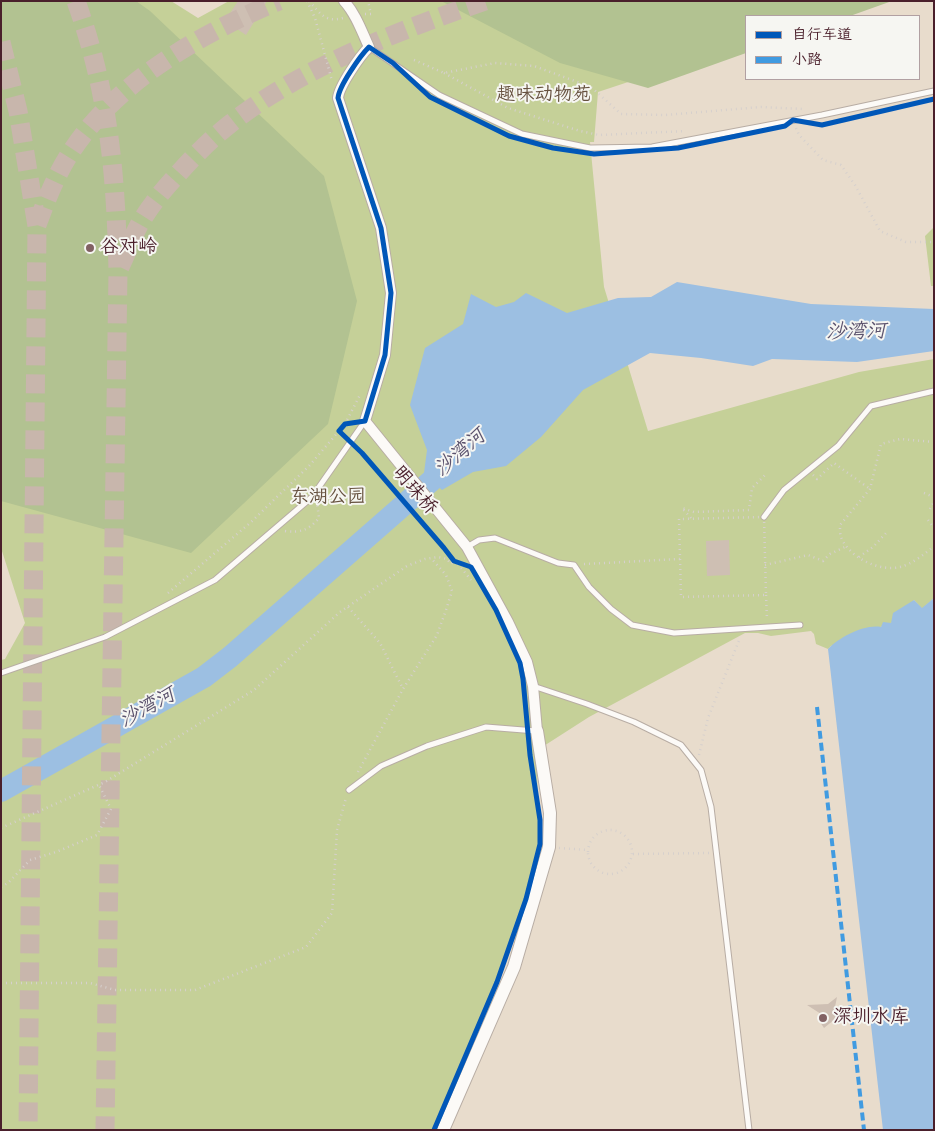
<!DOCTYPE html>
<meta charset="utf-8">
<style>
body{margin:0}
#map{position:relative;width:935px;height:1131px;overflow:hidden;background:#e8dccc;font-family:"Architects Daughter","LXGW WenKai TC",sans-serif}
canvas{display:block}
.frame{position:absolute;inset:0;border:2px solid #4a1f2b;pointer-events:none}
.legend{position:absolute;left:745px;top:15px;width:175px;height:65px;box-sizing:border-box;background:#f6f6f2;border:1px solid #b1a0a2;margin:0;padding:6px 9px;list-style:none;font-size:15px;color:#4a1f2b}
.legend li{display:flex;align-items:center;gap:10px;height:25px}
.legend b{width:25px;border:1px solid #b1a0a2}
</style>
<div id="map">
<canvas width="935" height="1131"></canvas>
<div class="frame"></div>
<ul class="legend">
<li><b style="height:6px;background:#0057b8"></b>自行车道</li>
<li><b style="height:6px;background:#409be1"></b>小路</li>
</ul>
</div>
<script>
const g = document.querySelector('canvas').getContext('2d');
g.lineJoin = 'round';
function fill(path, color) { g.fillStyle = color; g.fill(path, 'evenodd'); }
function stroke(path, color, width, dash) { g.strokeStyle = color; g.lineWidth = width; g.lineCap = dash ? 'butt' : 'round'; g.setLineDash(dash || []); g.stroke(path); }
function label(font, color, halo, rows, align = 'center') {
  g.font = font + ' "Architects Daughter","LXGW WenKai TC",sans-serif'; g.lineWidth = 4; g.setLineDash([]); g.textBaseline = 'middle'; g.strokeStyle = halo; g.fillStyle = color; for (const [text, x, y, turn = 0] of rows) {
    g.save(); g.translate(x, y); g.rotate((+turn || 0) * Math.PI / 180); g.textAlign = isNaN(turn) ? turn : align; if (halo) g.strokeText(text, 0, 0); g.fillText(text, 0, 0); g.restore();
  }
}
fill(new Path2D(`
 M1,1h170l27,17 31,-17h642l-125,15v27l-148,49 -4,50h-4l14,145 44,144 211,-59 75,-13v239l-12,11 -8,-9 -23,23 -60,23 -3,3 -12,-5 -2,-10 -3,-3 -40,5 -13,-3h-13l-156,84 -53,34 4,93 -4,23 -36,110 -68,153h-431v-470l4,-1 20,-36 -24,-75z
 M934,227v59h-3l-6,-50z`), '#c5d098');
fill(new Path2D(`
 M1,1h135l14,10 174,165 33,125 -29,123 -137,129 -190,-52z
 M441,1h451l-42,15h-104v37l-98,35 -88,-25z`), '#b2c291');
fill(new Path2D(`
 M677,282l134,22 123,5v42l-77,11 -85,-3 -19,7 -52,-8 -51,-5 -67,37 -42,47 -35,29 -33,6 -31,18 -18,-17 3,-23 -17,-45 15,-57 38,-24 8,-30 25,13 18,-5 12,-9 41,20 51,-15 33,-1z
 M934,598v532h-51l-55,-481c12,-12 36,-25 53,-22l2,-5 8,1 2,-10 21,-13 8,8z`), '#9cbfe2');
stroke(new Path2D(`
 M1,791l203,-114 26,-20 225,-197`), '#9cbfe2', 22);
fill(new Path2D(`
 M238,1h29l-21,34 -21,-14z
 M729,540l1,35 -23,1 -1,-35z
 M837,997l-2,10 5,8 -16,13 -6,-9 3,-5 -14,-9 21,-1z`), '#cebfb3');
stroke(new Path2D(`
 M76,1c33,92 40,174 42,271l-13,858
 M1,42l17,69 19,115 -9,904
 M37,225c9,-24 18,-48 32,-70 47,-74 131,-121 210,-154
 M120,267c7,-14 12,-29 19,-42 10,-18 25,-36 39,-51 16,-18 33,-35 52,-50 70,-56 170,-94 255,-123`), '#c8b6ac', 19, [19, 9]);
const service = new Path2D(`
 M369,47l70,48 83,39 68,14 62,-1 170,-32 112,-24
 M764,517l20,-27 54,-44 33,-40 63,-15
 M467,547l12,-7 16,-2 63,25 16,2 15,22 22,22 21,16 42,8 126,-8
 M1,673l104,-36 110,-57 97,-83 53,-76
 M533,686l54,18 47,18 47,23 20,25 10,37 38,323
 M349,790l32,-24 46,-20 59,-19 50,4`);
const minor = new Path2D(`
 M344,1c12,13 18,31 25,46 -9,9 -30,39 -31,51l43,130 10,65 -6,62 -20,66 102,126 41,75 19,40 6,24 4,45`);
const tertiary = new Path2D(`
 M443,1130l71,-163 35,-120 1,-34 -13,-82`);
stroke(service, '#b8ada4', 7);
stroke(minor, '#b8ada4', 12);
stroke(tertiary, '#b8ada4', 14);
stroke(new Path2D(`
 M307,1l8,17 17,63
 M309,1c11,12 16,22 34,17
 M365,14h6l-3,-13
 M414,60l30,13 51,-10 39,3 57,21 30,27 44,1 96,-8 43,2
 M444,73l64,35 72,23 19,4 87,-4
 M796,128l3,7 24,25 18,5 14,20 25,46 26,11h28
 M934,442l-34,-3 -19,5 -11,45 -30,36c0,4 0,9 1,12 8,21 39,35 59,30 12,-3 25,-13 34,-21
 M813,475l4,4 17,-16 36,26
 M924,493l10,4
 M930,509l4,-7
 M764,517l2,78 -85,2 -2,-78z
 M691,518l-9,-10 12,4 55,-2 3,-22 13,-13
 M928,520l6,8
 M285,531c15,2 24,-1 34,-13l-2,-15
 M859,557l14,-10 15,-16
 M458,564l13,16
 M584,564l96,-5
 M765,565l43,-10 15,6 7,-7 17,-8
 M168,593l82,-70 59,-57 36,-42 16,-31
 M766,595l1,24
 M348,607l32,36 23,46
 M699,755l9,-37 32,-80
 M358,772l45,-83 34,-54 9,-25 6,-19 -6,-16 -15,-17
 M1,828l104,-46 149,-92 86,-78 67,-46 18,-7 13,-2 9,2 4,5 3,-3
 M588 852a22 22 0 1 1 44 0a22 22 0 1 1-44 0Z
 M559,848l29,2
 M633,854l76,-1
 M1,887l7,-4 22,-23 26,-8 41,-17 14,-26 -12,-24
 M1,983h89l25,7h80l111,-43 26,-34 5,-83 9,-32`), '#d6d0cd', 2.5, [1, 4]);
stroke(service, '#fcfaf7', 5);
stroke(minor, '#fcfaf7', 10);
stroke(tertiary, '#fcfaf7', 12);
stroke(new Path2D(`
 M817,707l47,423`), '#409be1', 4, [8, 4]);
stroke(new Path2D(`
 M434,1130l63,-148 29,-83 14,-55v-24l-10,-65 -7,-76 -3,-16 -24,-53 -25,-43 -17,-6 -10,-13 -82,-95 -23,-22 6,-7 20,-3 20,-66 6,-62 -10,-65 -43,-130c1,-12 22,-42 31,-51l24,16 37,34 79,39 44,12 41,6 84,-6 107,-22 8,-6 29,5 112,-26`), '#0057b8', 5);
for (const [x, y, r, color] of [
 [90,248,5,"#816163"],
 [823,1018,5,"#816163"]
]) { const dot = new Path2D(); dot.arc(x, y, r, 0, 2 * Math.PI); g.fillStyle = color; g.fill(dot); stroke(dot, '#f6f6f2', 2); }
label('19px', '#66513f', '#f6f6f2', [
 ["趣味动物苑",544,96],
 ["东湖公园",328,498]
]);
label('19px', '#4a1f2b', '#f6f6f2', [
 ["谷对岭",100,248],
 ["深圳水库",833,1018]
], 'left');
label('19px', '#4a1f2b', '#f6f6f2', [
 ["明珠桥",414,491,49]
]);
label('italic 20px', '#5c536e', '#f6f6f2', [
 ["沙湾河",856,333,-1],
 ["沙湾河",461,454,-41],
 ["沙湾河",148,709,-29]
]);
</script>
